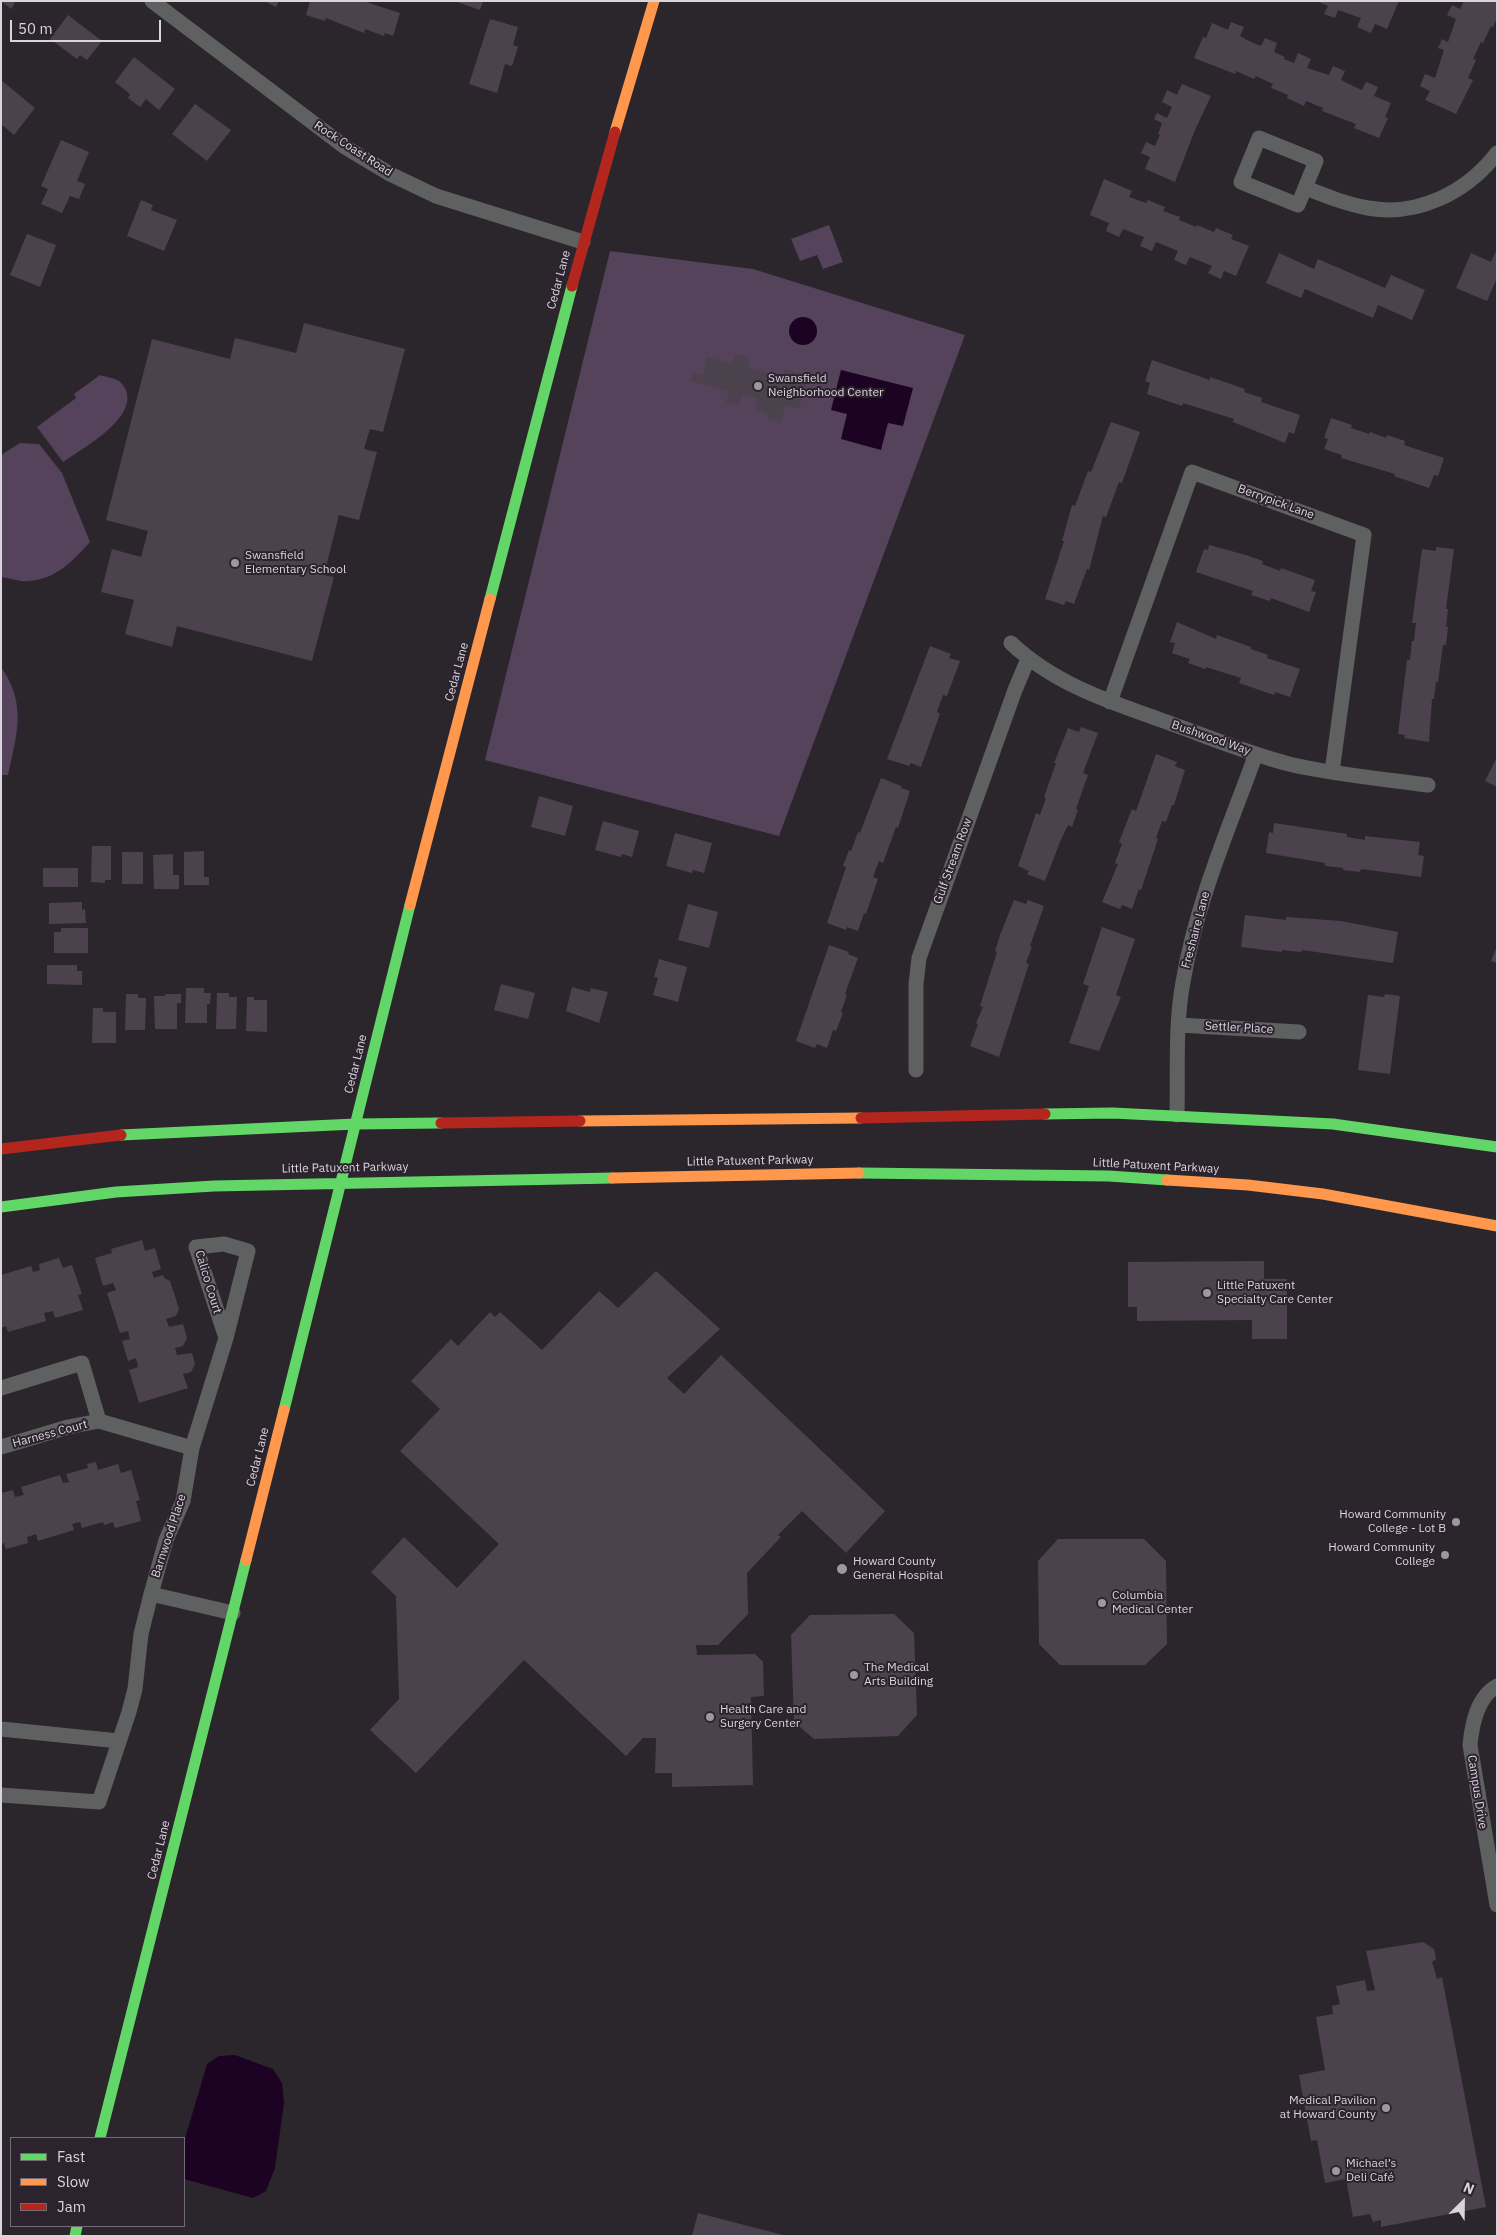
<!DOCTYPE html>
<meta charset="utf-8">
<style>
body{margin:0}
#map{position:relative;width:1498px;height:2237px;overflow:hidden;background:#2b262c;font-family:"IBM Plex Sans",sans-serif}
canvas{display:block}
.frame{position:absolute;inset:0;border:2px solid #dad5dc;pointer-events:none}
.legend{position:absolute;left:10px;top:2137px;width:175px;height:90px;box-sizing:border-box;background:#2c232f;border:1px solid #726a74;margin:0;padding:6px 9px;list-style:none;font-size:15px;color:#dad5dc}
.legend li{display:flex;align-items:center;gap:10px;height:25px}
.legend b{width:25px;border:1px solid #726a74}
.north{position:absolute;left:1438px;top:2177px;width:50px;height:50px;-webkit-text-stroke:4px #2c232f;paint-order:stroke;rotate:23deg;font-size:14px;font-weight:700;line-height:20px;text-align:center;color:#dad5dc}
.north::after{content:'';display:block;margin:auto;width:18px;height:22px;background:#dad5dc;clip-path:polygon(50% 0,100% 100%,50% 72%,0 100%)}
.scale{position:absolute;left:10px;top:20px;width:151px;height:22px;box-sizing:border-box;border:2px solid #dad5dc;border-top:0;padding-left:6px;font-size:15px;line-height:18px;white-space:nowrap;color:#dad5dc;-webkit-text-stroke:4px #2c232f;paint-order:stroke}
</style>
<div id="map">
<canvas width="1498" height="2237"></canvas>
<div class="frame"></div>
<ul class="legend">
<li><b style="height:6px;background:#63d668"></b>Fast</li>
<li><b style="height:6px;background:#ff974d"></b>Slow</li>
<li><b style="height:6px;background:#b3261e"></b>Jam</li>
</ul>
<div class="north">N</div>
<div class="scale">50 m</div>
</div>
<script>
const g = document.querySelector('canvas').getContext('2d');
g.lineJoin = 'round';
function fill(path, color) { g.fillStyle = color; g.fill(path, 'evenodd'); }
function stroke(path, color, width, dash) { g.strokeStyle = color; g.lineWidth = width; g.lineCap = dash ? 'butt' : 'round'; g.setLineDash(dash || []); g.stroke(path); }
function label(font, color, halo, rows, align = 'center') {
  g.font = font + ' "IBM Plex Sans",sans-serif'; g.lineWidth = 4; g.setLineDash([]); g.textBaseline = 'middle'; g.strokeStyle = halo; g.fillStyle = color; for (const [text, x, y, turn = 0] of rows) {
    g.save(); g.translate(x, y); g.rotate((+turn || 0) * Math.PI / 180); g.textAlign = isNaN(turn) ? turn : align; if (halo) g.strokeText(text, 0, 0); g.fillText(text, 0, 0); g.restore();
  }
}
fill(new Path2D(`
 M829,225l14,37 -20,7 -6,-14 -17,6 -9,-22z
 M610,251l143,18 212,66 -186,501 -294,-76z
 M100,375c6,2 14,3 19,6 3,2 5,6 7,9 11,29 -43,58 -63,72l-26,-35 39,-29 -2,-4z
 M20,443l19,1 23,29 28,69c-17,19 -34,37 -61,39 -9,1 -19,-3 -28,-4v-122z
 M1,667c26,37 16,67 7,108h-7z`), '#55425b');
fill(new Path2D(`
 M789 331a14 14 0 1 1 28 0a14 14 0 1 1-28 0Z
 M841,370l72,18 -10,38 -15,-3 -7,27 -40,-11 6,-25 -16,-4z
 M235,2055l38,14 9,14 2,20 -9,65 -9,23 -13,7 -69,-19v-37l23,-78 12,-8z`), '#1c0324');
fill(new Path2D(`
 M1,1h15l-5,8z
 M264,1h15l-3,6z
 M310,1h53l37,12 -7,23 -8,-3 -1,3 -19,-7 -1,4 -38,-15 -1,3 -19,-6z
 M454,1h29l-3,9z
 M1316,1h83l-12,28 -12,-5 -4,9 -14,-6 4,-9 -23,-8 -3,8 -11,-4 4,-8z
 M1464,1h33v17l-4,9 -2,-1 -8,17 -2,-1 -8,17 3,1 -8,18 5,2 -17,34 -31,-14 5,-9 -10,-5 5,-12 10,4 9,-28 -6,-2 4,-9 6,3 8,-23 -9,-4 5,-10 8,4z
 M68,15l34,26 -15,19 -7,-5 -3,4 -27,-20z
 M490,19l28,8 -5,18 5,2 -6,19 -7,-2 -8,29 -28,-9z
 M1231,22l13,5 -4,9 9,5 12,5 4,-8 12,5 -3,9 11,5 -1,2 10,4 4,-10 13,6 -4,9 22,7 4,-9 12,5 -4,9 12,6 9,4 4,-8 12,5 -4,9 17,7 -6,14 3,1 -9,20 -25,-10 2,-4 -34,-13 1,-3 -17,-7 -2,5 -17,-8 1,-3 -17,-7 2,-4 -17,-8 -2,3 -18,-8 -1,3 -41,-16 9,-21 3,1 6,-15 16,7z
 M134,57l41,32 -16,21 -13,-11 -6,8 -12,-9 2,-4 -15,-12z
 M1,80l34,28 -21,27 -13,-11z
 M1182,84l29,12 -16,34 -20,52 -30,-13 5,-12 -9,-4 5,-11 9,4 5,-11 -2,-1 4,-11 -8,-4 3,-6 10,5 5,-11 -10,-5 5,-12 10,5z
 M195,104l36,26 -24,31 -35,-27z
 M61,140l28,12 -12,29 8,3 -6,15 -9,-3 -8,17 -21,-9 7,-15 -7,-3z
 M1104,179l28,12 -3,6 17,6 2,-3 17,7 -2,4 17,6 -1,3 17,7 1,-2 17,7 2,-4 17,7 -2,4 18,7 -13,30 -12,-5 -3,8 -13,-6 4,-7 -22,-9 -4,8 -12,-5 4,-9 -22,-9 -4,9 -12,-5 4,-9 -21,-8 -4,8 -13,-6 3,-8 -19,-8z
 M141,200l12,5 -2,5 26,10 -13,31 -37,-15z
 M27,234l29,11 -16,42 -30,-12z
 M1497,249v29l-10,23 -31,-13 15,-35 20,9z
 M1279,253l35,16 4,-10 67,29 6,-13 34,15 -13,30 -34,-15 -5,13 -68,-29 -4,9 -35,-15z
 M304,323l101,26 -22,83 -13,-3 -6,20 13,3 -18,68 -20,-5 -15,60 10,2 -22,84 -135,-35 -5,21 -47,-13 9,-34 -33,-8 11,-43 29,8 7,-26 -42,-11 46,-181 78,20 5,-21 61,15z
 M735,354l15,4 -2,10 35,9 2,-8 23,7 -9,33 -14,-4 -4,18 -14,-4 1,-5 -13,-4 3,-11 -16,-5 -3,12 -13,-4 3,-11 -38,-10 2,-7 10,2 4,-19 26,7z
 M1152,360l58,20v-3l35,12 -1,3 18,6 -1,4 39,13 -6,19 -5,-2 -4,11 -52,-21 1,-3 -51,-16 -1,3 -35,-12 3,-11 -5,-2z
 M1331,418l21,7 -1,3 18,6 1,-2 16,6 1,-3 18,6 -1,4 40,13 -6,18 -4,-1 -5,13 -35,-12 1,-2 -54,-16 1,-3 -18,-6 4,-10 -4,-1z
 M1111,422l29,10 -18,51 -3,-1 -13,35 -3,-1 -14,54 -2,-1 -13,35 -8,-3 -2,4 -19,-6 19,-58h-2l10,-36 3,1 13,-35 3,1z
 M1209,545l37,10 17,6 -1,3 18,7 1,-3 34,12 -4,11 5,1 -7,20 -38,-14 -1,3 -19,-6 2,-4 -57,-19 8,-23 4,1z
 M1436,547l18,2 -8,60h2l-2,18h2l-2,18h-3l-5,37h-2l-2,17h-2l-3,43 -25,-4 1,-3 -7,-1 9,-74h3l2,-19h2l2,-18h-4l10,-74 14,2z
 M1177,622l39,17 1,-4 34,12v2l17,6 -1,3 33,11 -10,28 -15,-5 -1,3 -35,-12 2,-5 -35,-11 -1,2 -17,-6 2,-4 -18,-6 3,-10 -5,-1z
 M930,646l21,8 -2,4 11,3 -13,35 -4,-1 -6,17 3,2 -19,53 -10,-4 -2,3 -22,-7z
 M1081,727l17,6 -15,40 5,2 -12,34 2,1 -6,17 -4,-2 -8,17 -15,39 -18,-7 2,-3 -11,-5 18,-53 4,2 6,-17 -2,-1 12,-34h-2l14,-35 11,4z
 M1156,754l21,8 -2,4 10,4 -11,35h-2l-6,17 -4,-1 -6,17 2,1 -17,51 -2,-1 -7,20 -10,-4 -2,4 -18,-7 16,-38 -3,-1 7,-19 -3,-2 13,-33 4,2z
 M1497,757v30l-12,-6z
 M881,778l20,8v2l9,3 -12,37 -2,-1 -13,36 -4,-2 -6,16 5,2 -12,35 -2,-1 -6,18 -11,-4 -1,3 -19,-7 19,-56 -3,-1 6,-16 2,1 7,-19 2,1z
 M539,796l34,10 -8,30 -34,-9z
 M603,821l36,10 -7,26 -10,-3 -1,3 -26,-7z
 M1274,823l73,11v3l18,3v-4l55,6 -2,13 6,1 -3,21 -60,-8 -1,3 -17,-2v-2l-18,-2v-3l-59,-10 3,-21 4,1z
 M675,833l37,10 -8,30 -11,-3 -1,3 -26,-7z
 M92,846h19v34h-6v3l-14,-1z
 M204,851v26h5v8h-25v-33z
 M122,852h21v32h-21z
 M173,854v21h6v14h-25l-1,-34z
 M43,868h35v19h-35z
 M1014,900l12,4 2,-4 16,6 -14,40 2,1 -6,16 3,1 -30,93 -29,-11 8,-22 -2,-1 7,-16 -3,-1 17,-54 -2,-1 5,-16z
 M82,902v8l3,-1 1,14 -37,1v-21z
 M688,904l30,8 -9,36 -31,-8z
 M1245,915l41,5v-3l55,4 57,11 -5,31 -91,-13 -1,2 -19,-2v2l-41,-5z
 M1102,927l33,12 -19,56 5,2 -22,54 -30,-8 20,-57 -6,-2z
 M61,928h27v25h-34v-21h7z
 M829,945l20,7 -1,2 10,4 -13,36 2,1 -6,17 2,1 -7,18 -3,-1 -6,18 -10,-4 -2,4 -19,-7z
 M1497,946v17l-6,-2z
 M659,959l28,8 -9,35 -25,-7 5,-17 -4,-1z
 M47,965h30v6h5v14l-35,-1z
 M501,984l34,9 -7,26 -34,-9z
 M572,987l18,5 1,-4 17,4 -9,31 -33,-12z
 M186,988h18v5h7l-1,11h-3v19h-22z
 M217,993h12v4h8l-1,32h-20z
 M126,994h12v4h8l-1,32h-20z
 M165,994h16v9h-4v26h-22l-1,-33h11z
 M1385,994l15,2 -10,78 -32,-4 10,-75 16,2z
 M247,997h7v3h13v32l-21,-1z
 M93,1008h10v4h13v31h-24z
 M142,1240l3,11 10,-3 6,21 -9,3 2,6 9,-3 1,3 6,3 5,15 4,13 -3,7 -10,3 3,8 14,-3 4,14 -4,8 -8,2 2,7 15,-2 3,11 -4,8 -8,2 5,14 -49,15 -10,-33 9,-3 -2,-9 -8,3 -6,-20 8,-2 -2,-8 -8,2 -13,-40 9,-3 -3,-7 -10,3 -8,-28 17,-5 -1,-4z
 M59,1258l4,10 9,-3 10,29 -4,1 5,15 -28,8 -2,-7 -9,2 2,8 -38,11 -2,-6 -5,2v-53l30,-9 2,6 7,-2 -1,-6z
 M1264,1261v18h23v60h-35v-19l-115,1v-14h-9v-45z
 M656,1271l64,58 -53,49 17,16 37,-39 164,156 -39,42 -44,-42 -24,24 3,2 -34,36 1,41 -30,31h-22l1,10 58,-1 8,8 1,34 -13,1 2,88 -81,2v-14h-17l1,-35h-13l-17,18 -102,-96 -108,113 -46,-43 29,-31 -3,-103 -25,-24 33,-35 53,51 42,-44 -99,-93 40,-42 -29,-28 40,-42 7,7 32,-34 5,5 5,-5 42,38 57,-59 19,17z
 M96,1462l2,8 20,-6 3,9 10,-3 9,30 -4,1 5,20 -26,7 -2,-6 -9,3 -1,-3 -21,6 -2,-6 -8,2 2,6 -36,11 -2,-7 -9,3 1,6 -22,6 -2,-6 -3,1v-51l12,-3 2,7 9,-2 -3,-8 39,-12 3,8 6,-1 -3,-8 22,-6 -1,-4z
 M1058,1539h86l22,22 1,83 -22,21h-85l-21,-21 -1,-83z
 M894,1614l20,19 3,82 -19,21 -84,3 -20,-17 -3,-87 19,-20z
 M1423,1942l11,7 2,10 -4,3 5,17 5,-2 44,230 -105,20v-7l-8,2 -3,-8 -17,3 -7,-38 -21,4 -8,-43 -6,1 -12,-66 26,-5 -9,-53 17,-3 -1,-8 8,-2 -4,-18 29,-6 2,11 8,-1 -9,-39z
 M698,2213l85,22v1h-91z`), '#4b424d');
stroke(new Path2D(`
 M152,1l193,146 45,27 46,22 147,46
 M1259,138l57,23 -18,44 -57,-23z
 M1306,188c20,8 40,16 62,20 50,9 99,-16 129,-55
 M1011,643c42,40 96,58 150,77 43,15 87,34 132,45 45,10 90,14 135,20
 M1110,702l82,-230 172,63 -32,237
 M1179,1025l120,7
 M916,1070v-86l3,-26 96,-268 13,-31
 M1177,1115c1,-44 -2,-90 6,-133 13,-79 46,-154 73,-228
 M1,1388l81,-25 17,58
 M1,1447l67,-20 31,-6 93,27
 M151,1594l82,19
 M1497,1686c-20,11 -25,38 -27,59l27,160
 M1,1729l118,12
 M1,1795l98,7 30,-90 6,-23 6,-55 10,-40 15,-54 17,-39 9,-53 34,-110 22,-87 -24,-7 -28,3 30,91`), '#5f6060', 15);
stroke(new Path2D(`
 M490,599l82,-313
 M1045,1114l68,-1 220,11 164,23
 M121,1135l234,-11 86,-1
 M859,1173l250,3 58,4
 M1,1207l115,-15 98,-6 399,-8
 M284,1410l126,-505
 M100,2138l146,-578
 M75,2236l2,-10`), '#63d668', 11);
stroke(new Path2D(`
 M615,132l39,-131
 M410,905l80,-306
 M580,1121l281,-3
 M613,1178l246,-5
 M1167,1180l81,5 75,9 174,32
 M246,1560l38,-150`), '#ff974d', 11);
stroke(new Path2D(`
 M572,286l43,-154
 M861,1118l184,-4
 M441,1123l139,-2
 M1,1149l120,-14`), '#b3261e', 11);
for (const [x, y, r, color] of [
 [758,386,5,"#9d989e"],
 [235,563,5,"#9d989e"],
 [1207,1293,5,"#9d989e"],
 [1456,1522,5,"#9d989e"],
 [1445,1555,5,"#9d989e"],
 [842,1569,6,"#9d989e"],
 [1102,1603,5,"#9d989e"],
 [854,1675,5,"#9d989e"],
 [710,1717,5,"#9d989e"],
 [1386,2108,5,"#9d989e"],
 [1336,2171,5,"#9d989e"]
]) { const dot = new Path2D(); dot.arc(x, y, r, 0, 2 * Math.PI); g.fillStyle = color; g.fill(dot); stroke(dot, '#2c232f', 2); }
label('12px', '#dad5dc', '#2c232f', [
 ["Rock Coast Road",353,149,33],
 ["Cedar Lane",559,280,-75],
 ["Berrypick Lane",1276,502,20],
 ["Cedar Lane",457,672,-75],
 ["Bushwood Way",1211,738,19],
 ["Gulf Stream Row",953,861,-70],
 ["Freshaire Lane",1196,930,-75],
 ["Settler Place",1239,1028,3],
 ["Cedar Lane",356,1064,-76],
 ["Little Patuxent Parkway",750,1161,-1],
 ["Little Patuxent Parkway",1156,1166,3],
 ["Little Patuxent Parkway",345,1168,-1],
 ["Calico Court",208,1282,73],
 ["Harness Court",50,1434,-15],
 ["Cedar Lane",258,1457,-76],
 ["Barnwood Place",169,1536,-72],
 ["Campus Drive",1477,1792,81],
 ["Cedar Lane",159,1850,-76]
]);
label('12px', '#dad5dc', '#2c232f', [
 ["Swansfield",768,379],
 ["Neighborhood Center",768,393],
 ["Swansfield",245,556],
 ["Elementary School",245,570],
 ["Little Patuxent",1217,1286],
 ["Specialty Care Center",1217,1300],
 ["Howard Community",1446,1515,"right"],
 ["College - Lot B",1446,1529,"right"],
 ["Howard Community",1435,1548,"right"],
 ["College",1435,1562,"right"],
 ["Howard County",853,1562],
 ["General Hospital",853,1576],
 ["Columbia",1112,1596],
 ["Medical Center",1112,1610],
 ["The Medical",864,1668],
 ["Arts Building",864,1682],
 ["Health Care and",720,1710],
 ["Surgery Center",720,1724],
 ["Medical Pavilion",1376,2101,"right"],
 ["at Howard County",1376,2115,"right"],
 ["Michael’s",1346,2164],
 ["Deli Café",1346,2178]
], 'left');
</script>
